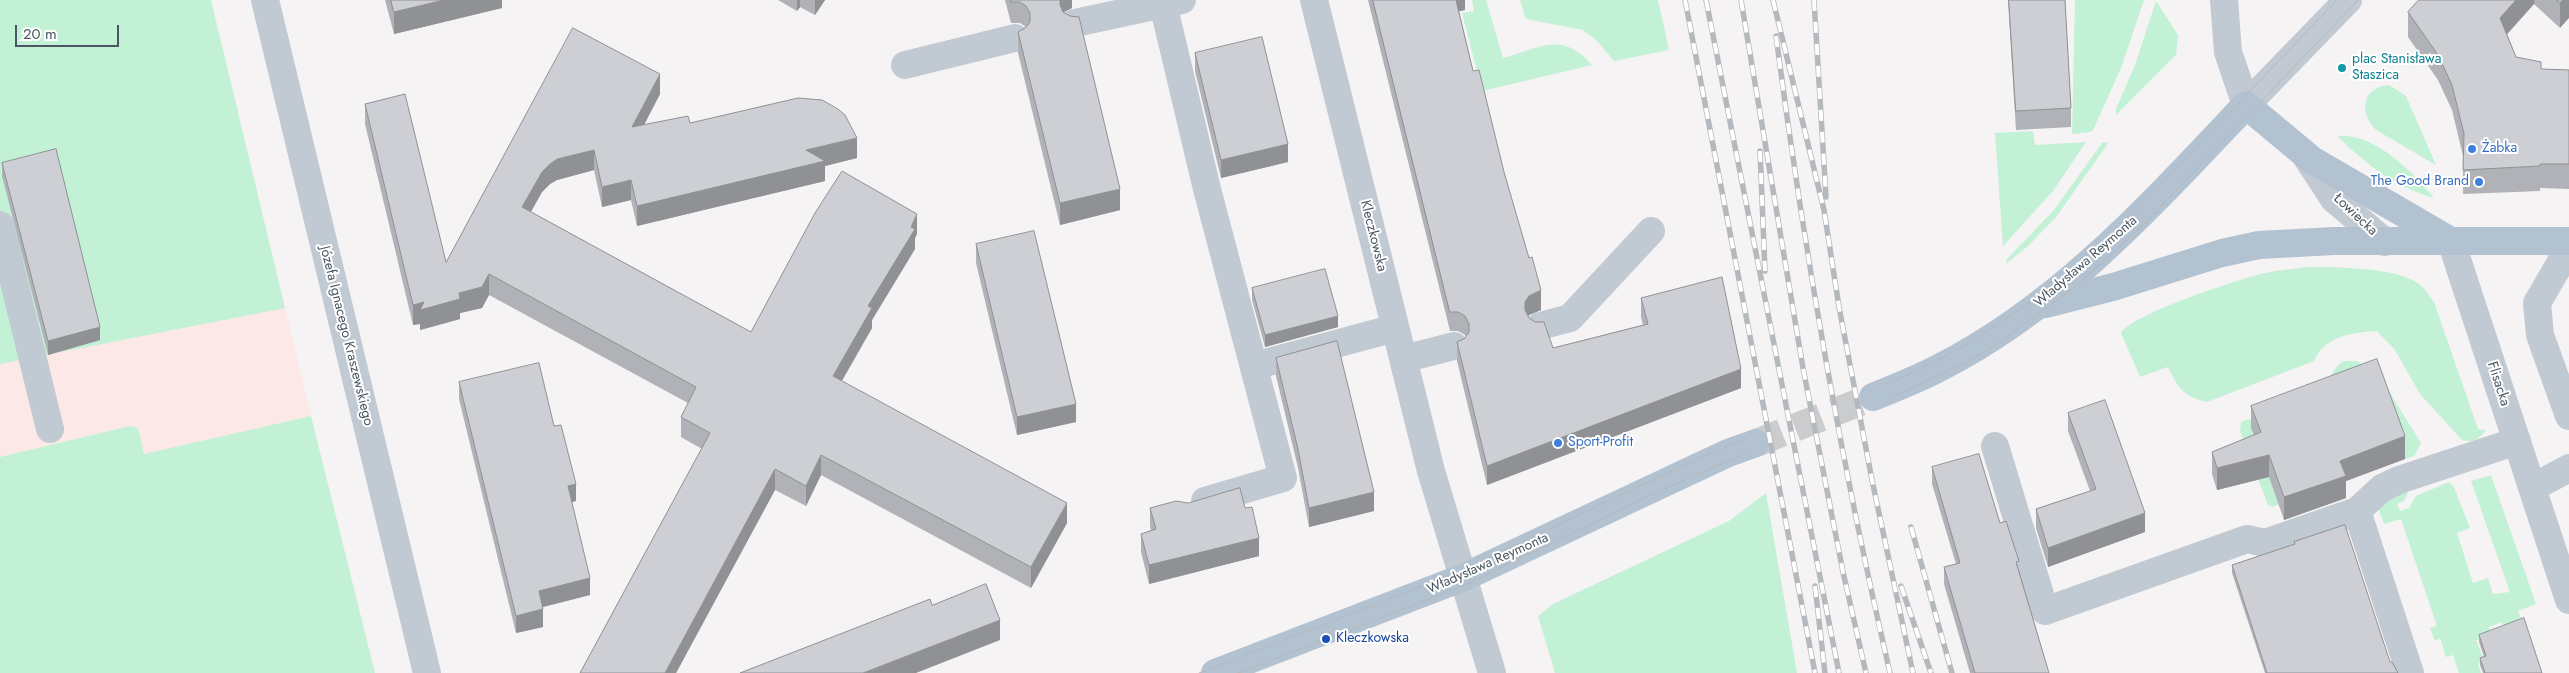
<!DOCTYPE html>
<meta charset="utf-8">
<style>
body{margin:0}
#map{position:relative;width:2569px;height:673px;overflow:hidden;background:#f5f3f3;font-family:Jost,sans-serif}
canvas{display:block}
.scale{position:absolute;left:15px;top:25px;width:104px;height:22px;box-sizing:border-box;border:2px solid #4a5661;border-top:0;padding-left:6px;font-size:15px;line-height:18px;white-space:nowrap;color:#4a5661;-webkit-text-stroke:4px #fff;paint-order:stroke}
</style>
<div id="map">
<canvas width="2569" height="673"></canvas>
<div class="scale">20 m</div>
</div>
<script>
const g = document.querySelector('canvas').getContext('2d');
g.lineJoin = 'round';
function fill(path, color) { g.fillStyle = color; g.fill(path, 'evenodd'); }
function stroke(path, color, width, dash) { g.strokeStyle = color; g.lineWidth = width; g.lineCap = dash ? 'butt' : 'round'; g.setLineDash(dash || []); g.stroke(path); }
function label(font, color, halo, rows, align = 'center') {
  g.font = font + ' Jost,sans-serif'; g.lineWidth = 4; g.setLineDash([]); g.textBaseline = 'middle'; g.strokeStyle = halo; g.fillStyle = color; for (const [text, x, y, turn = 0] of rows) {
    g.save(); g.translate(x, y); g.rotate((+turn || 0) * Math.PI / 180); g.textAlign = isNaN(turn) ? turn : align; if (halo) g.strokeText(text, 0, 0); g.fillText(text, 0, 0); g.restore();
  }
}
fill(new Path2D(`
 M0,0h211l100,416 -168,39 -5,-27 -8,-2 -130,31z`), '#fce8e6');
fill(new Path2D(`
 M0,0h211l74,308 -285,56z
 M1472,0h14l17,58c37,-10 59,-28 89,7l-110,26 -20,-78 12,-2z
 M1520,0h138l11,50 -55,11 -17,-20 -14,-11 -57,-11z
 M2075,0h69l-23,68 -27,60 -3,4 -19,2z
 M2156,1l22,34 -2,20 -60,60v-6l19,-44z
 M2389,85l17,11 30,69 -60,-35c-17,-18 -15,-42 13,-45z
 M2033,131l2,14 51,-3 -33,49 -50,55 -8,-113z
 M2337,136c37,-4 76,36 97,62 -40,-11 -68,-34 -97,-62z
 M2109,142l-53,75 -28,29 -22,18 1,-5 47,-49 48,-67z
 M2307,267c29,0 89,0 112,17 6,4 10,12 15,18l44,127 8,1c-8,10 -12,13 -24,10l-42,-46 -25,-44 -18,-19c-26,2 -52,5 -63,30l-107,41c-24,-6 -29,-14 -39,-35l-28,10 -19,-44c11,-19 118,-54 144,-60 14,-3 28,-4 42,-6z
 M2344,361h13l21,13 43,69 -7,13 -9,3 -29,-77 -124,46 27,76 -6,3 -5,-2 -28,-74 1,-9c16,-6 67,-20 77,-28 11,-9 14,-27 26,-33z
 M311,416l64,257h-375v-216l130,-31 8,2 6,26z
 M2491,475l45,129 -18,7 6,15 -18,6 -4,-10 -13,5 2,8 -15,5 8,21 -6,3 3,9h-22l-6,-18 -7,2 -6,-19 -5,3 -5,-13 7,-2 -36,-107 -17,5 -6,-16 7,-6 24,-12 -5,11 -7,3 3,7 9,-3 7,-12 33,-14 5,5 16,41 -13,5 16,50 15,-5 5,16 17,-2 -39,-111z
 M1766,493l31,180h-242l-17,-57 15,-12 176,-83z`), '#c3f1d5');
stroke(new Path2D(`
 M1756,443l117,-46`), '#caccce', 28, [28, 14]);
stroke(new Path2D(`
 M265,0l162,673
 M1314,0l117,471 61,202
 M2224,0l4,52 18,53 102,-105
 M1163,4l44,185 76,289 -78,23
 M1075,23l107,-23
 M905,65l110,-27
 M2306,156l28,43 51,43
 M0,225l50,204
 M2451,241l118,359
 M2569,248l-32,55 3,32 29,81
 M1540,326l30,-8 81,-87
 M1403,359l51,-13
 M1254,366l141,-38
 M1995,446l50,165 202,-72 18,4 92,-32 25,-23 17,-8 118,-39
 M2532,488l37,-20
 M2357,511l53,162`), '#c1cad2', 28);
stroke(new Path2D(`
 M2046,304l67,-17 109,-34 37,-8 75,-4h235
 M1873,397c22,-9 45,-18 66,-29 122,-62 214,-165 307,-263l66,55 139,81
 M1215,673l247,-95 266,-125 28,-10`), '#b3c2d1', 28);
stroke(new Path2D(`
 M1885,384c87,-33 161,-91 230,-152l222,-232
 M1888,399l81,-38 35,-22 72,-53 65,-59 217,-227
 M1199,673l262,-102 240,-114 45,-18
 M1238,673l227,-88 186,-90 96,-42`), '#b5b8bd', 1);
const rail = new Path2D(`
 M1685,0l130,673
 M1706,0l133,673
 M1741,0l62,368 40,204 23,101
 M1773,0l51,210 15,97 33,173 41,193
 M1814,0l12,197
 M1776,36c28,214 65,427 114,637
 M1760,151l5,120
 M1911,527l41,146
 M1815,586l10,87
 M1901,586l30,87`);
stroke(rail, '#b5b8bd', 5.5);
stroke(rail, '#fff', 4, [11]);
fill(new Path2D(`
 M385,0h117v8l-108,26z
 M778,0h47l-10,15 -15,-8 -3,4z
 M1005,0h67v8l-8,4 56,198 -60,15 -42,-172v-21l8,-5 -6,-4h-9z
 M1368,0h97v10l-6,1 14,60 31,101 37,138 -12,5 -1,2 25,31 90,-23 -2,-8v-19l100,90 -254,97 -30,-124v-19l9,-5 -1,-2 -7,-4h-8z
 M2008,0h57l6,108v19l-55,3z
 M2419,0h150l-9,28 -26,-24 -27,30 9,23 25,12 28,1v119l-29,-1v3l-77,3v-38l-11,-46 -14,-30 -30,-43v-25z
 M1195,53l93,109 -67,16 -26,-107z
 M660,94l-16,31 46,-2 167,35 -32,8v15l-188,45 -6,-26 -29,7 -8,-37 -37,10 -7,4 -8,8 -11,20 220,120 166,-98 -2,4v11l-43,71v8l-30,53 225,142 -36,65 -210,-113 -15,31 -31,-16 -99,183h-96l122,-224 -21,-12v-20l7,-14 -199,-108 -7,13 -22,5v6l-40,11v-6l-7,1 -48,-201v-20l81,158z
 M2,163l98,177 -52,15 -46,-179z
 M976,244l100,178 -59,13 -41,-172z
 M1252,288l86,39 -73,20 -13,-47z
 M1276,358l98,153 -65,16 -11,-59 -22,-92z
 M459,382l95,44 22,75 -4,1 18,93 -48,12 1,20 -27,6 -57,-234z
 M2251,406l154,53 -59,22v17l-62,22 -15,-43 -52,13 -5,-16v-22l42,-17 -3,-7z
 M2068,413l77,119 -97,35 -12,-39v-19l54,-18 -22,-60z
 M1932,467l68,56 19,47 30,103h-79l-26,-89v-17l12,-3 -24,-80z
 M1188,503l57,5 14,48 -110,28 -8,-32v-18l10,-4 -1,-4v-18z
 M2294,542l96,120 8,11h-133l-33,-100v-8l62,-20z
 M2479,635l63,38h-59l-3,-8v-7l4,-1 -5,-15z`), '#b0b2b7');
fill(new Path2D(`
 M444,0h58v8l-108,26v-22z
 M797,0h3v7l-3,4z
 M815,0h10l-10,15z
 M1060,0h12v8l-8,4 -4,7z
 M1455,0h10v10l-10,2z
 M2516,0h18v4l-34,38v-24z
 M2563,0h6v18l-9,10v-25z
 M660,74v20l-28,54v-21z
 M857,138v20l-32,8v15l-188,45v-20l169,-56z
 M1288,144v18l-67,16v-18z
 M594,150v20l-37,10 -7,4 -8,8 -20,35v-20l20,-35 8,-8 7,-5z
 M631,180v20l-29,7v-20z
 M1120,189v21l-60,15v-22z
 M917,214v20l-2,4v11l-43,71v8l-39,68v-20l35,-70 43,-79z
 M489,274v21l-7,13 -22,5v6l-40,11v-6l-7,1v-20l46,-12z
 M1541,290v20l-12,5 -4,6v-19l4,-6z
 M1338,316v11l-73,20v-12z
 M100,327v13l-52,15v-14z
 M1741,369v19l-254,97v-19z
 M1076,404v18l-59,13v-18z
 M2405,436v23l-59,22v17l-62,22v-23l56,-36z
 M821,455v20l-15,31v-20z
 M2269,455v22l-52,13v-22z
 M775,469v21l-99,183h-11z
 M576,484v17l-8,2v-17z
 M1374,492v19l-65,16v-19z
 M1067,503v20l-36,65v-21z
 M2145,513v19l-97,35v-19z
 M1259,538v18l-110,28v-19z
 M590,578v17l-51,13v-17z
 M543,609v18l-27,6v-17z
 M1000,620v20l-84,33h-53z`), '#909195');
const building = new Path2D(`
 M391,0h53l-50,12z
 M1011,0h49v5l3,7 7,4 9,1 41,172 -60,14 -42,-171 7,-4 5,-6v-9l-4,-7 -6,-4h-9z
 M1373,0h83l17,71 6,-1 25,102 25,86 3,-1 9,33 -12,6 -4,6v8l4,8 6,4h9l9,26 95,-24 -7,-26 81,-21 19,92 -254,97 -30,-124 8,-4 4,-6v-8l-4,-8 -7,-4h-8z
 M2009,0h56l6,108 -55,3z
 M2419,0h97l-16,18 16,39 25,5v7l28,1v94h-29v2l-77,4 1,-36 -12,-49 -14,-30 -30,-43z
 M2557,0h6l-3,3z
 M573,28l87,46 -28,53 56,-11 2,7 108,-25 24,2 16,9 7,6 12,23 -51,12 19,11 -188,45 -6,-26 -29,7 -8,-37 -37,9 -7,5 -8,8 -20,35 229,125 64,-119 27,-42 75,43 -6,13 4,2 -47,77 4,2 -39,68 234,127 -36,64 -210,-112 -15,31 -31,-17 -110,204h-85l130,-240 -29,-16 15,-30 -207,-113 -7,13 -23,6 1,6 -40,11 4,-8 -11,3 -48,-201 40,-10 41,168z
 M1262,37l26,107 -67,16 -26,-107z
 M56,149l44,178 -52,14 -46,-178z
 M1034,231l42,173 -59,13 -41,-173z
 M1325,269l13,47 -73,19 -13,-47z
 M1337,341l37,151 -65,16 -11,-59 -22,-91z
 M2377,359l28,77 -65,25 6,15 -62,21 -15,-42 -52,13 -5,-16 49,-20 -10,-26z
 M539,363l15,63 7,-1 15,59 -8,2 22,92 -51,13 4,18 -27,7 -57,-234z
 M2105,400l40,113 -97,35 -12,-39 60,-20 -28,-76z
 M1979,454l21,69 6,-2 13,40 -3,1 33,111h-74l-31,-106 16,-4 -28,-96z
 M1240,488l5,20 7,-1 7,31 -110,27 -8,-31 15,-5 -6,-21 26,-7 12,2z
 M2345,525l45,137h2l6,11h-131l-35,-108 63,-21 -1,-2z
 M986,584l14,36 -137,53h-123l190,-74 2,6z
 M2524,618l18,55h-57l-5,-15 6,-2 -7,-21z`);
fill(building, '#cdcfd5');
stroke(building, '#909195', 1);
for (const [x, y, r, color] of [
 [2342,68,5,"#0f9aa8"],
 [2472,149,5,"#3f7fe0"],
 [2479,182,5,"#3f7fe0"],
 [1558,443,5,"#3f7fe0"],
 [1326,639,5,"#1a4fb4"]
]) { const dot = new Path2D(); dot.arc(x, y, r, 0, 2 * Math.PI); g.fillStyle = color; g.fill(dot); stroke(dot, '#fff', 2); }
label('14px', '#0d838f', '#fff', [
 ["plac Stanisława",2352,60],
 ["Staszica",2352,76]
], 'left');
label('14px', '#366cbe', '#fff', [
 ["Żabka",2482,149],
 ["The Good Brand",2469,182,"right"],
 ["Sport-Profit",1568,443]
], 'left');
label('14px', '#4a5661', '#fff', [
 ["Łowiecka",2355,215,43],
 ["Kleczkowska",1373,236,76],
 ["Władysława Reymonta",2086,262,-41],
 ["Józefa Ignacego Kraszewskiego",346,336,76],
 ["Flisacka",2498,384,72],
 ["Władysława Reymonta",1488,564,-24]
]);
label('14px', '#164399', '#fff', [
 ["Kleczkowska",1336,639]
], 'left');
</script>
